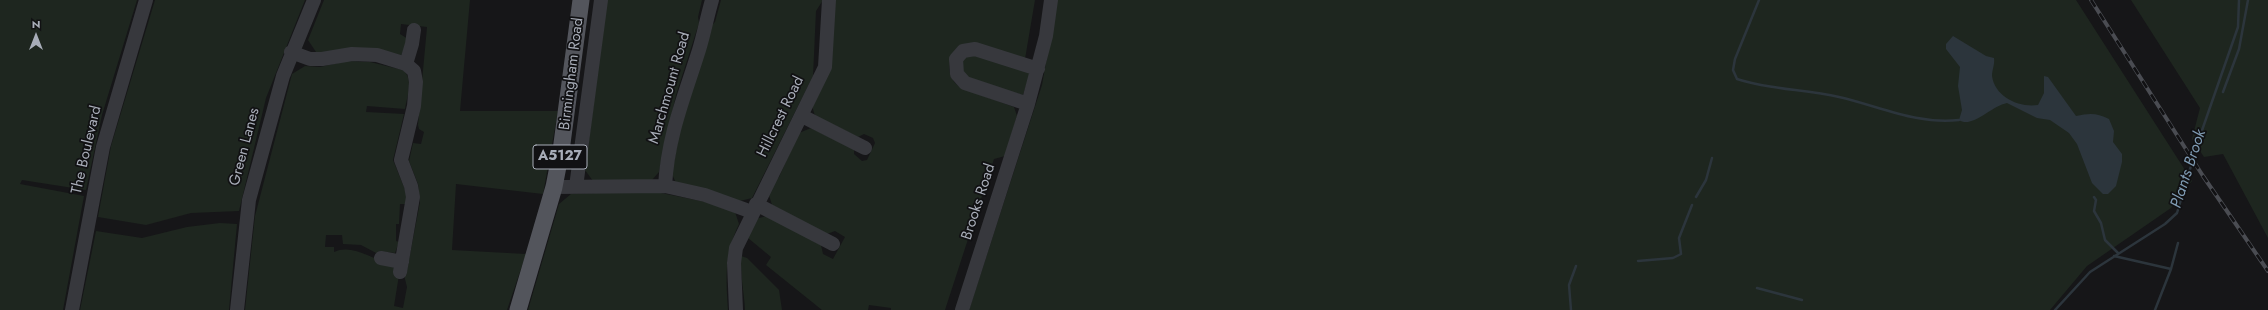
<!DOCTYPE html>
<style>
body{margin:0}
#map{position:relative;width:2268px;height:310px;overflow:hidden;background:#161618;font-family:Jost,sans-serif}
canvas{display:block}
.north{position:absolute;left:16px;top:16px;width:40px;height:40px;-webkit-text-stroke:3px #111113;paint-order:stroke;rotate:0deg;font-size:11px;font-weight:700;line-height:16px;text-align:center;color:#a8adb8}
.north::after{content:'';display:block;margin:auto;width:14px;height:18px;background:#a8adb8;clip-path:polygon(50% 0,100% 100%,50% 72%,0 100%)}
</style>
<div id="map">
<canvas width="2268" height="310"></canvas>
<div class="north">N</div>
</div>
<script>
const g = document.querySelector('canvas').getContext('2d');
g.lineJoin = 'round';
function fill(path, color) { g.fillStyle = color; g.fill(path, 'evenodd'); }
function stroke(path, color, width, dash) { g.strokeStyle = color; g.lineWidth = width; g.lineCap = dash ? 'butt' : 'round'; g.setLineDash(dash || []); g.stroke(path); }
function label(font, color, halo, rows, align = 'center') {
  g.font = font + ' Jost,sans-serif'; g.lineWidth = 3.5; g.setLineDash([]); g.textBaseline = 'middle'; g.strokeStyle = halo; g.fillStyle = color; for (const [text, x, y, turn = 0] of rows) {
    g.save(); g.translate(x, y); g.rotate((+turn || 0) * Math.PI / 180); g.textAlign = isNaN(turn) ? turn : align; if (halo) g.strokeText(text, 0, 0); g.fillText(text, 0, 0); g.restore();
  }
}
fill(new Path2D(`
 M0,0h137l-35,115 -16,75 -64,-10 -2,4 64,12 -21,114h-63z
 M155,0h150l-39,98 -27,113 -48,2 -45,12 -48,-8 13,-71z
 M324,0h146l-10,111h98l-15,83 -87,-10 -4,66 74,4 -19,56h-262l10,-94 37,-142 13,-8 15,1 27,-6 23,1 33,8c11,9 4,27 2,39l-38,-3 -1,6 38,2 -11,46 13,32v12h-6l-1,20h-3v17l3,1 -4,11 -16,-2 -1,3 -17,-9 -18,-1 -1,-9h-16l-1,12h9v5c18,-9 39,8 57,12l8,11 -5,31 9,2 4,-21 -3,-12 2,1 14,-74 -2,-18 -9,-23 4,-18 8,1 3,-12 -5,-3 -1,-4 9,-98 -26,-3 -1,10 8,5 -7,17 -83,-1 -10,-15z
 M607,0h95l-4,17 1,6 -23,72 -17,77 -7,8 -59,1 -8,-11z
 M721,0h102l-7,11 -3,65 -61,122 -12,3 -64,-18 -4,-9 8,-46 31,-102 4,-4z
 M835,0h200l-10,59 -48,-15 -27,17c-2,12 1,20 11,27l53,19 3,9 -12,40 -11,3 -49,151h-54v-2l-22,-3 -1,5h-46l-56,-45 5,-8 -23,-19 7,-19 12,-3 54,29 2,9 10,5 12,-22 -10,-6 -8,3 -55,-29 -4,-13 7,-12 4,-3 20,-44 12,-5 43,21v5l8,7 5,-1 8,-17 -2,-5 -9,-4 -6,3 -43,-21 -3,-10 19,-42z
 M1057,0h1019l116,181 -21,27 -84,58 -37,44h-1081l73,-225z
 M2131,0h137v238l-45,-84 -19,3 -12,-18 8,-31z
 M970,53l52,15 8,6 -7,21 -58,-16 -5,-18z
 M618,192l43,1 45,9 29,10 4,12c-15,31 -13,53 -11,86h-200l31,-106 12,-10z
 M220,223l17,1 -8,86h-149l16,-79 46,7 45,-11z
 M741,256l6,2 32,32 3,20h-37c-1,-19 -5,-35 -4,-54z`), '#1e261f');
fill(new Path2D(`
 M1953,36l33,20 8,2c1,6 -2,12 -2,18 3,21 27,32 46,29l6,-12v-17l4,1 28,39c14,-3 21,-3 33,3l5,12 -1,11 9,12v8l-6,24 -8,8h-5l-11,-11 -15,-39 -8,-11 -19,-13 -13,-2 -30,-15c-16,3 -35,26 -48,17l3,-10 -4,-24 2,-19 -14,-18v-5z`), '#2c353c');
stroke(new Path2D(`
 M1759,0l-24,59 -2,11 4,9c33,11 68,10 102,18 40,9 78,28 120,23
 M2223,92l16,-43 9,-49
 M1696,197l10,-17 6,-22
 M2094,197l2,3 -2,11 7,12 4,17 13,13
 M2114,256l57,13
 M1638,261l35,-3 8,-4 -2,-16 13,-33
 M1757,288l45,12
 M1571,310l-2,-25 7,-19
 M2055,310l35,-38 75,-48 12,-11 22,-74 39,-112 1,-27
 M2155,310l16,-41 7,-26`), '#2c353c', 2.5);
stroke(new Path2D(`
 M291,52l19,7h12l30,-5 25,1 29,9 8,7 2,11 -2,24 -13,54 10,26 2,11 -13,75
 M406,64l6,-20 2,-14
 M1028,104l-63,-21 -8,-9 -1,-15 7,-8 12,-2 63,20
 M802,116l63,32
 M665,186c3,-51 19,-88 34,-136 5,-16 8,-33 13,-50
 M554,187l111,-1 40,9 47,17
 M576,187l25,-187
 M756,204l77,40
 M381,258l21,4
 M72,310l31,-163 43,-147
 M237,310l12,-110 34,-124 31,-76
 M736,310l-2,-47 2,-15 89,-181 4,-67
 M962,310l66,-206 18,-68 5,-36`), '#37383d', 14);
stroke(new Path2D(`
 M518,310l36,-123 7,-36 20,-151`), '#53555c', 17);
const rail = new Path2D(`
 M2091,0l112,176 65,95`);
stroke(rail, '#4a4c52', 4);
stroke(rail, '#111113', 2.5, [8]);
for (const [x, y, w] of [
 [560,157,54]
]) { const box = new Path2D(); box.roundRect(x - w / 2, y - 12, w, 24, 3); g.fillStyle = '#111113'; g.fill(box); stroke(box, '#a8adb8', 1); }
label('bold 14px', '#a8adb8', null, [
 ["A5127",560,157]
]);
label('15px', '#a8adb8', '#111113', [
 ["Birmingham Road",572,74,-83],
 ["Marchmount Road",670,88,-74],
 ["Hillcrest Road",781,117,-64],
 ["Green Lanes",245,147,-75],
 ["The Boulevard",87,150,-77],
 ["Brooks Road",979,202,-72]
]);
label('italic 16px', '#7f9bb3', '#111113', [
 ["Plants Brook",2189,169,-72]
]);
</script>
